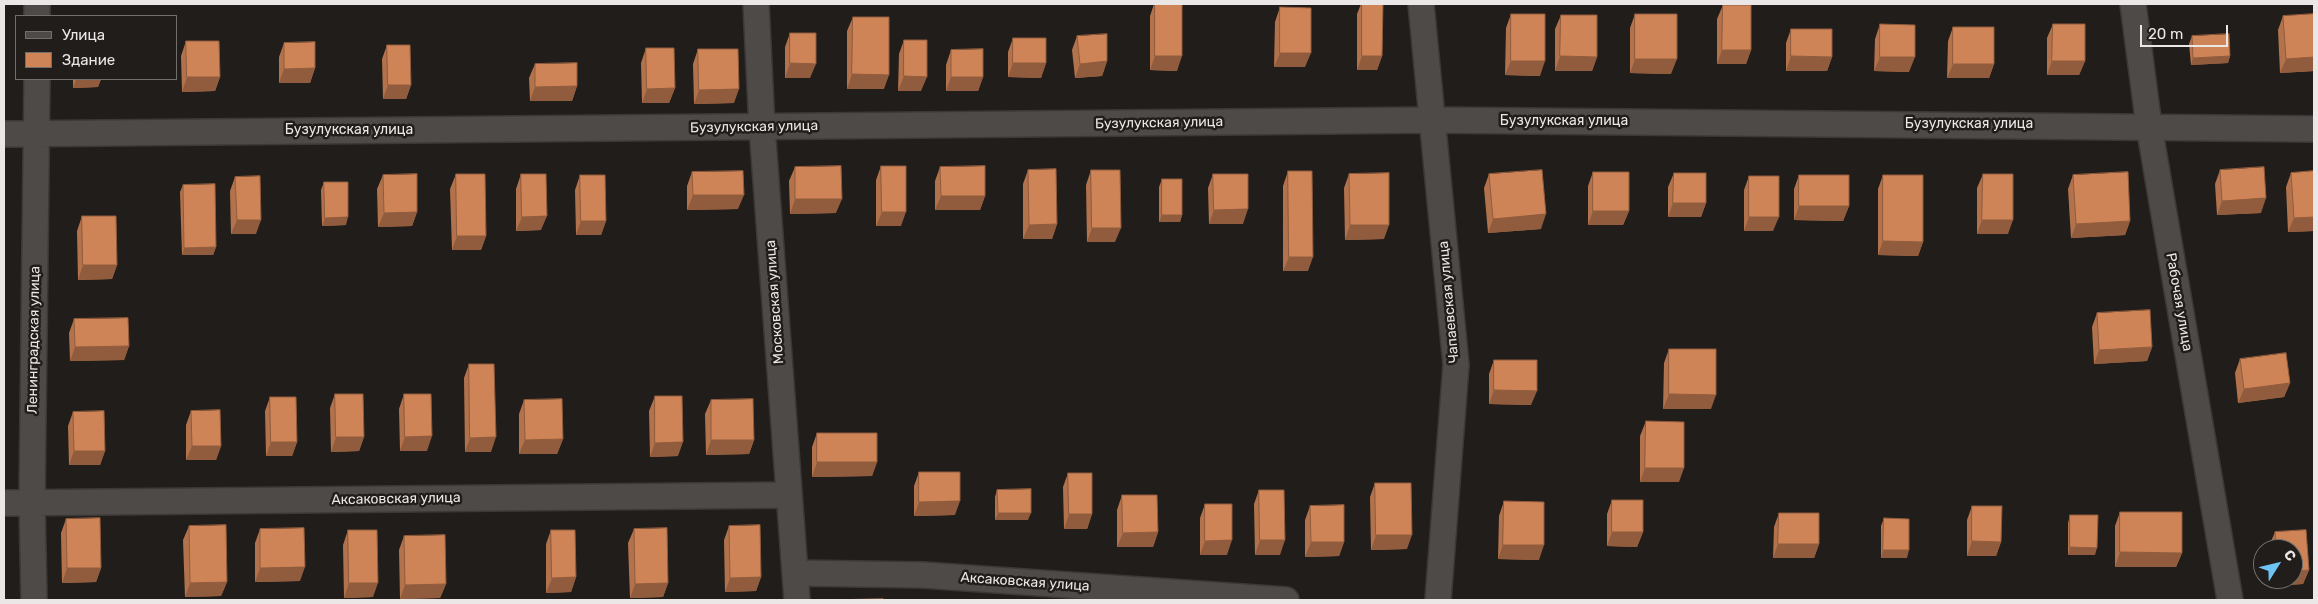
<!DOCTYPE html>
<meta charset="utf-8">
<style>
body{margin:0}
#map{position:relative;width:2318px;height:604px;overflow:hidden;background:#211d1b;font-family:Rubik,sans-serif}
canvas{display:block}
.frame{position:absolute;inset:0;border:5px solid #eae7e6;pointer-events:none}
.legend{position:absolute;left:15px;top:15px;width:162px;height:65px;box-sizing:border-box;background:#211d1b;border:1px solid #716e6c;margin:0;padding:6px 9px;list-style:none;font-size:15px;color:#eae7e6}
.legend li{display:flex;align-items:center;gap:10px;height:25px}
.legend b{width:25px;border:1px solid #716e6c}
.north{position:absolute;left:2253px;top:539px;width:50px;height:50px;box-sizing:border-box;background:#211d1b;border:1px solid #716e6c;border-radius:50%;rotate:54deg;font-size:14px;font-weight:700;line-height:20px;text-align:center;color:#eae7e6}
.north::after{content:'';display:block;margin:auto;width:18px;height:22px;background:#6fc2f4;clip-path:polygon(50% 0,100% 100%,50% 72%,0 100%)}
.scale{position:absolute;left:2140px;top:25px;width:88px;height:22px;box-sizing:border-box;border:2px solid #eae7e6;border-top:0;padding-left:6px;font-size:15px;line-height:18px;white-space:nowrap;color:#eae7e6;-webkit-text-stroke:4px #211d1b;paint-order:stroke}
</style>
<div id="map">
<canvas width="2318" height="604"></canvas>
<div class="frame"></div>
<ul class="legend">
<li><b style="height:6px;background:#4e4a48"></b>Улица</li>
<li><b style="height:14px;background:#cf8457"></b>Здание</li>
</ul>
<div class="north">С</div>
<div class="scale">20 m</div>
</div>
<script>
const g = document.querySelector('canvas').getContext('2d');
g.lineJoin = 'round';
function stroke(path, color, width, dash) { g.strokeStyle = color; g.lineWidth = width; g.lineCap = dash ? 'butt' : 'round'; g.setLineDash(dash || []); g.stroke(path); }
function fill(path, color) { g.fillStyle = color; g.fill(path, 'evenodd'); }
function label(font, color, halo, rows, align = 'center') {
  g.font = font + ' Rubik,sans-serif'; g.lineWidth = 5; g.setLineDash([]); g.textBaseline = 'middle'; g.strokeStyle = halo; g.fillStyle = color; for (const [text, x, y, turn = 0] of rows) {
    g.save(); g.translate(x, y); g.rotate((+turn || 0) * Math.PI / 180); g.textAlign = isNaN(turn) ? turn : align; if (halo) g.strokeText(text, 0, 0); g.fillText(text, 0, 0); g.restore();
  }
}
const street = new Path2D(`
 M756,4l6,123 35,473
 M1421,4l35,361 -18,235
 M2133,4l16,122 81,474
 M37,16v-12
 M4,134l1427,-14 883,9
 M4,503l785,-8
 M795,573l128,2 363,25
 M34,600l-2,-98 5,-423`);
stroke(street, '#3b3837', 28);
stroke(street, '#4e4a48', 25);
fill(new Path2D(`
 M1154,4h28l-5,67 -27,-1v-54z
 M1361,4h22l-1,52 -5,14h-20v-56z
 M1723,5l28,45 -5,14h-29v-45z
 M1280,7l25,60h-31l1,-45z
 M1511,14l29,62 -35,-1 1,-47z
 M1635,14l36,60 -41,-1v-45z
 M2314,14v57l-34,2 -2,-43 5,-14z
 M1561,15l36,42 -5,14h-37v-42z
 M853,17l31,72h-37v-58z
 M1880,24l29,48 -35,-1 1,-32z
 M2053,24l32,37 -6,14h-32v-37z
 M1953,27l41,37 -5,14h-42l1,-37z
 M1791,29l41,28 -5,14h-41v-28z
 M790,33l20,45h-25v-31z
 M1077,36l30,25 -5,15 -27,2 -3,-28z
 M2192,36l38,20 -2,7 -37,2 -2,-21z
 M1013,38l33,25 -5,15 -33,-1v-25z
 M904,40l17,51h-23l1,-37z
 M186,41l34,36 -5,14 -33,1 -1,-36z
 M284,43l31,25 -5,15h-31v-26z
 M387,45l24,40 -5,14h-23l-1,-40z
 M646,48l29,40 -6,15h-27l-1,-40z
 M698,49l36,54 -40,1 -1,-40z
 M951,50l32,27 -5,14h-32v-26z
 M535,64l42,22 -5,15h-42l-1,-23z
 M73,79h28l-3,8 -25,1z
 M881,166l20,60h-25v-46z
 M795,167l41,46 -46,1 -1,-33z
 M940,167l45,29 -5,14h-45v-29z
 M1028,170l29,54 -5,15h-29v-55z
 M1091,170l24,72h-28l-1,-57z
 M2220,170l41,43 -44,2 -2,-31z
 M1288,171l20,100h-25v-85z
 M2314,171v60l-26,1 -2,-45 5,-14z
 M692,172l46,37 -51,1v-24z
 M1593,172l36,39 -6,14h-35v-39z
 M1674,173l32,30 -5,14h-33v-30z
 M456,174l30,62 -5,14h-29l-2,-61z
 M521,174l20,56 -25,1v-42z
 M1213,174l30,50h-34l-1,-36z
 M1349,174l35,65 -39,1 -1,-52z
 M1489,174l52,55 -53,4 -4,-45z
 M1983,174l25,60h-31v-46z
 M383,175l34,37 -5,14 -34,1 -1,-38z
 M580,175l26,46 -5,14h-25l-1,-45z
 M1799,175l50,31 -6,15 -49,-1v-31z
 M1883,175l40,67 -5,14 -40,-1v-66z
 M2073,175l57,46 -5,14 -54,3 -3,-49z
 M1749,176l24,55h-29v-41z
 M235,177l21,57h-25l-1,-43z
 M1162,179l20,36 -2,7h-21v-35z
 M324,182l22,43 -24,1 -1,-36z
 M183,185l33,62 -3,8h-31l-2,-63z
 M82,216l35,49 -5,14 -34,1 -1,-49z
 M2097,313l55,34 -5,14 -53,3 -2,-37z
 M74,319l55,27 -5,14 -54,1 -1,-28z
 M1669,349l42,60h-48l1,-46z
 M2240,359l50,24 -6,14 -46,6 -3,-30z
 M1494,360l37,45 -42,-1v-30z
 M469,364l22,88h-26l-1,-74z
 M335,394l29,43 -5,14 -28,1 -1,-44z
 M404,394l23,57h-27l-1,-42z
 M655,396l23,60 -28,1 -1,-46z
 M270,397l27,45 -5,14h-26l-1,-45z
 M524,400l39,39 -6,15h-38v-40z
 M711,400l43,40 -5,14 -43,1 -1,-41z
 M191,411l30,35 -5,14h-30v-35z
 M73,412l32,39 -5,14h-31l-1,-39z
 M1646,421l33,61h-39v-46z
 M817,433l60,29 -5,14 -60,1v-30z
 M919,472l36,43 -41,1v-30z
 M1068,473l24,41 -5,15h-23l-1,-42z
 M1375,483l32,66 -36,1 -1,-53z
 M997,490l31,30h-33v-23z
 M1259,490l21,65h-25l-1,-51z
 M1122,495l36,37 -5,15h-36v-37z
 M1612,500l31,32 -6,15 -30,-1v-32z
 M1504,501l35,59 -41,-1 1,-43z
 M1205,504l22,51h-27v-37z
 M1310,506l34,36 -5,14 -34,1v-37z
 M1972,506l29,36 -5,14h-29v-36z
 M2120,512l62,41 -6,14h-61v-41z
 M1779,513l40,31 -5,14h-41l1,-31z
 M2070,515l25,40h-27v-32z
 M1884,518l23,40h-26v-32z
 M66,519l35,49 -5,14 -34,1 -1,-50z
 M189,526l38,56 -6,14 -36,1 -2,-57z
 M729,526l32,51 -5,14 -31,1 -1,-52z
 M260,529l40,52 -45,1v-39z
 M634,529l34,54 -5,14 -33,1 -2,-55z
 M348,530l25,67 -29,1 -1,-53z
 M551,530l25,47 -5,15 -25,1v-49z
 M2306,530l3,40 -6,14 -31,2 -1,-7h22v-30h-23l-1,-3 6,-14z
 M404,536l42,48 -6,14 -40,1 -1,-49z`), '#b2724b');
fill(new Path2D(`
 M1722,50h29l-5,14h-29z
 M1280,53h31l-6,14h-31z
 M1155,56h27l-5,15 -27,-1z
 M1362,56h20l-5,14h-20z
 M1560,56l37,1 -5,14h-37z
 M1791,56l41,1 -5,14h-41z
 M2230,56l-2,7 -37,2 2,-7z
 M1880,57h35l-6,15 -35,-1z
 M2314,57v14l-34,2 6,-14z
 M1635,59h42l-6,15 -41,-1z
 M1107,61l-5,15 -27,2 5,-14z
 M1511,61h34l-5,15 -35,-1z
 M2052,61h33l-6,14h-32z
 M790,63l26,1 -6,14h-25z
 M1013,63h33l-5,15 -33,-1z
 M1953,64h41l-5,14h-42z
 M315,68l-5,15h-31l5,-14z
 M852,74l37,1 -5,14h-37z
 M904,76l23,1 -6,14h-23z
 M187,77h33l-5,14 -33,1z
 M951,77h32l-5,14h-32z
 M76,79h25l-3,8 -25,1z
 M388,85h23l-5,14h-23z
 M577,86l-5,15h-42l5,-14z
 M675,88l-6,15h-27l5,-14z
 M739,89l-5,14 -40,1 5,-14z
 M693,195h51l-6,14 -51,1z
 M941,196h44l-5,14h-45z
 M2266,198l-5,15 -44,2 5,-14z
 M795,199h47l-6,14 -46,1z
 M1673,203h33l-5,14h-33z
 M1799,206h50l-6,15 -49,-1z
 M1248,209l-5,15h-34l5,-14z
 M1593,211h36l-6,14h-35z
 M417,212l-5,14 -34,1 6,-14z
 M882,212h24l-5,14h-25z
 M1546,214l-5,15 -53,4 5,-14z
 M1162,215h20l-2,7h-21z
 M547,216l-6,14 -25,1 6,-14z
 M348,217l-2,8 -24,1 3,-8z
 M1749,217h30l-6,14h-29z
 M2314,217v14l-26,1 6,-14z
 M237,220h24l-5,14h-25z
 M1982,220h31l-5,14h-31z
 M581,221h25l-5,14h-25z
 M2130,221l-5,14 -54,3 5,-14z
 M1057,224l-5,15h-29l6,-14z
 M1350,225h39l-5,14 -39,1z
 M1092,228h29l-6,14h-28z
 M457,236h29l-5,14h-29z
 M1883,241l40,1 -5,14 -40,-1z
 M216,247l-3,8h-31l2,-7z
 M1289,257h24l-5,14h-25z
 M83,265h34l-5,14 -34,1z
 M129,346l-5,14 -54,1 5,-14z
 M2152,347l-5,14 -53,3 5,-14z
 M2290,383l-6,14 -46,6 6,-14z
 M1494,390l43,1 -6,14 -42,-1z
 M1669,394l47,1 -5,14h-48z
 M432,436l-5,15h-27l5,-14z
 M336,437h28l-5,14 -28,1z
 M496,437l-5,15h-26l5,-14z
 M563,439l-6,15h-38l6,-14z
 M711,440h43l-5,14 -43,1z
 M271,442h26l-5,14h-26z
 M683,442l-5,14 -28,1 5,-14z
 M192,446h29l-5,14h-30z
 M74,451h31l-5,14h-31z
 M817,462h60l-5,14 -60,1z
 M1645,468h39l-5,14h-39z
 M960,501l-5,14 -41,1 5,-14z
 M998,513h33l-3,7h-33z
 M1069,514h23l-5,15h-23z
 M1158,532l-5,15h-36l6,-14z
 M1612,532h31l-6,15 -30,-1z
 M1376,535h36l-5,14 -36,1z
 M1232,540l-5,15h-27l5,-14z
 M1260,540h25l-5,15h-25z
 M1972,541l29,1 -5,14h-29z
 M1311,542h33l-5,14 -34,1z
 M1778,544h41l-5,14h-41z
 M1503,545h41l-5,15 -41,-1z
 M2070,547l27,1 -2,7h-27z
 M1883,550h26l-2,8h-26z
 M2120,552l62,1 -6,14h-61z
 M305,567l-5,14 -45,1 5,-14z
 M67,568h34l-5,14 -34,1z
 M2309,570l-6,14 -31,2 2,-7h19v-8z
 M576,577l-5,15 -25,1 6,-15z
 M761,577l-5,14 -31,1 5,-14z
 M227,582l-6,14 -36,1 5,-14z
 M349,583h29l-5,14 -29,1z
 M668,583l-5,14 -33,1 5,-14z
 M446,584l-6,14 -40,1 5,-14z`), '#915c3d');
const building = new Path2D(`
 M1155,4h27v52h-27z
 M1362,4h21l-1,52h-20z
 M1723,5h28v45h-29z
 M1280,7l31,1v45h-31z
 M1511,14h34v47h-34z
 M1635,14h42v45h-42z
 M2314,14v43l-28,2 -3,-43z
 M1561,15h36v42l-37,-1z
 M853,17h36v58l-37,-1z
 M1880,24l35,1v32h-35z
 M2053,24h32v37h-33z
 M1953,27h41v37h-41z
 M1791,29h41v28l-41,-1z
 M790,33h26v31l-26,-1z
 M1107,34v27l-27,3 -3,-28z
 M2229,34l1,22 -37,2 -1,-22z
 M1013,38h33v25h-33z
 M904,40h23v37l-23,-1z
 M186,41h33l1,36h-33z
 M315,42v26l-31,1v-26z
 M387,45h23l1,40h-23z
 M646,48h28l1,40 -28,1z
 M698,49h40l1,40 -40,1z
 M983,49v28h-32v-27z
 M577,63v23l-42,1v-23z
 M841,166l1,33h-47v-32z
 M881,166h25v46h-24z
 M985,166v30h-44l-1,-29z
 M2264,167l2,31 -44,3 -2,-31z
 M1056,169l1,55 -28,1 -1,-55z
 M1091,170h29l1,58h-29z
 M1542,170l4,44 -53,5 -4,-45z
 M743,171l1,24h-51l-1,-23z
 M1288,171h24l1,86h-24z
 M2314,171v46l-20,1 -3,-45z
 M1593,172h36v39h-36z
 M2128,172l2,49 -54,3 -3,-49z
 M1389,173v52h-39l-1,-51z
 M1674,173h32v30h-33z
 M417,174v38l-33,1 -1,-38z
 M456,174h29l1,62h-29z
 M521,174h25l1,42 -25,1z
 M1213,174h35v35l-34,1z
 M1983,174h30v46h-31z
 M580,175h25l1,46h-25z
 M1799,175h50v31h-50z
 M1883,175h40v67l-40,-1z
 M260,176l1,44h-24l-2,-43z
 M1749,176h30v41h-30z
 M1162,179h20v36h-20z
 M324,182h24v35l-23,1z
 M215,184l1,63 -32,1 -1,-63z
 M82,216h34l1,49h-34z
 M2150,310l2,37 -53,3 -2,-37z
 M128,318l1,28 -54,1 -1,-28z
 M1669,349h47v46l-47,-1z
 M2286,353l4,30 -46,6 -4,-30z
 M1494,360h43v31l-43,-1z
 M469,364h25l2,73 -26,1z
 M335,394h28l1,43h-28z
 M404,394h27l1,42 -27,1z
 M655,396h27l1,46 -28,1z
 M270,397h26l1,45h-26z
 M562,399l1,40 -38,1 -1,-40z
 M753,399l1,41h-43v-40z
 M220,410l1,36h-29l-1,-35z
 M104,411l1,40h-31l-1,-39z
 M1646,421l38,1v46h-39z
 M817,433h60v29h-60z
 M919,472h41v29l-41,1z
 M1068,473h24v41h-23z
 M1375,483h36l1,52h-36z
 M1031,489v24h-33l-1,-23z
 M1259,490h25l1,50h-25z
 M1122,495h35l1,37 -35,1z
 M1612,500h31v32h-31z
 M1504,501l40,1v43h-41z
 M1205,504h27v36l-27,1z
 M1344,505v37h-33l-1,-36z
 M1972,506h30l-1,36 -29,-1z
 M2120,512h62v41l-62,-1z
 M1779,513h40v31h-41z
 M2070,515h28l-1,33 -27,-1z
 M100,518l1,50h-34l-1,-49z
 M1884,518l25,1v31h-26z
 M226,525l1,57 -37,1 -1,-57z
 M760,525l1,52 -31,1 -1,-52z
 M304,528l1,39 -45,1v-39z
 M667,528l1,55 -33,1 -1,-55z
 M348,530h29l1,53h-29z
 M551,530h24l1,47 -24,1z
 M2306,530l3,40 -16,1v-22h-17l-1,-17z
 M445,535l1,49 -41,1 -1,-49z
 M883,599v1h-49z`);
fill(building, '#cf8457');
stroke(building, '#915c3d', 1);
label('14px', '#eae7e6', '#211d1b', [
 ["Бузулукская улица",1564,121],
 ["Бузулукская улица",1159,123,-1],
 ["Бузулукская улица",1969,124],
 ["Бузулукская улица",754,127,-1],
 ["Бузулукская улица",349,130],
 ["Московская улица",775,302,-94],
 ["Чапаевская улица",1449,302,-95],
 ["Рабочая улица",2179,302,80],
 ["Ленинградская улица",34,340,-89],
 ["Аксаковская улица",396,499,-1],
 ["Аксаковская улица",1025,582,4]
]);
</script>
